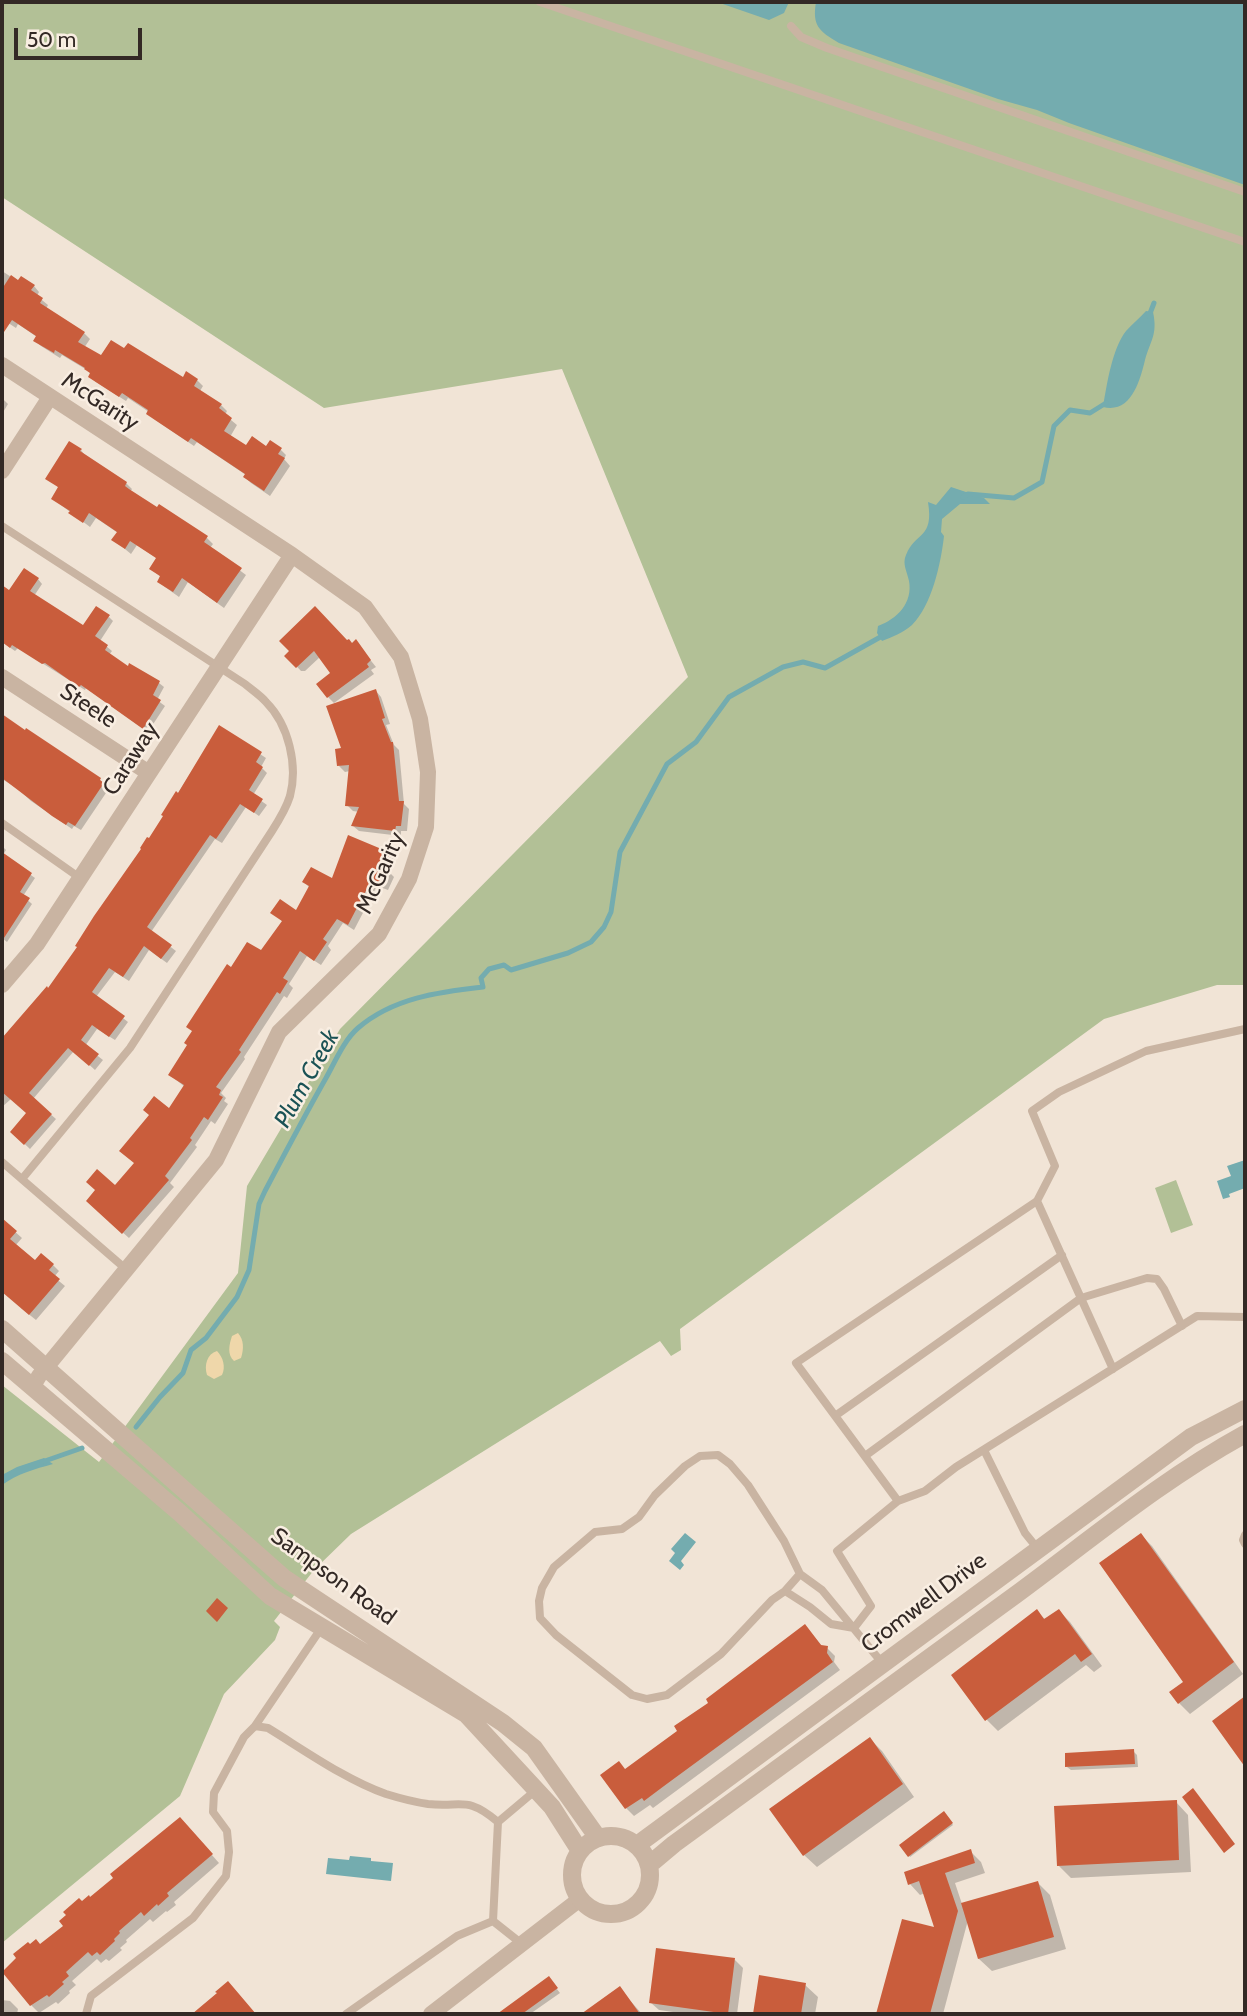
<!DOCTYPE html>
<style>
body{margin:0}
#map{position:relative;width:1247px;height:2016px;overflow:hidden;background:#f1e4d6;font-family:Cabin,sans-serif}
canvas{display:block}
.frame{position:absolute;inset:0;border:4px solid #332925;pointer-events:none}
.scale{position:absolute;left:14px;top:28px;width:128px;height:32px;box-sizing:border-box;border:4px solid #332925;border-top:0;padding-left:9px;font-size:21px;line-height:24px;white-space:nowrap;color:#332925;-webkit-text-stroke:5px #f9eee2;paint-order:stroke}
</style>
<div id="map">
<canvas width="1247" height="2016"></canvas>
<div class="frame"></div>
<div class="scale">50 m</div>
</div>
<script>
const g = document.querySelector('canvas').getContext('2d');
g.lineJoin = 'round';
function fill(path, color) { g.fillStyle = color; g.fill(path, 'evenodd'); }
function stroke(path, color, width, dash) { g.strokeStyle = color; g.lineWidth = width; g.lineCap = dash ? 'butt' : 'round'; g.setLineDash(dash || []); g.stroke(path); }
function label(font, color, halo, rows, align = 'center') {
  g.font = font + ' Cabin,sans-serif'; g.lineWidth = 5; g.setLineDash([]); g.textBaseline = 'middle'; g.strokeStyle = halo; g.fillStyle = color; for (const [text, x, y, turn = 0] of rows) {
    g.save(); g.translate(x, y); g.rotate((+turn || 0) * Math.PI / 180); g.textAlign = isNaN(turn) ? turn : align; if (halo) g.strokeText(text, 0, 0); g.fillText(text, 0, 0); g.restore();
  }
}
fill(new Path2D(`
 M2,2h1243v983h-28l-113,34 -424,310 1,21 -10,6 -11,-15 -309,193 -37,36 -40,51 6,6 -5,13 -51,54 -44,102 -178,147v-558l97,77 139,-189 9,-87 93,-157 348,-352 -126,-308 -238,39 -322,-211z
 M1176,1180l17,45 -22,8 -16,-45z`), '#b2c096');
fill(new Path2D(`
 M238,1333c6,7 6,16 3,25l-7,3c-7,-6 -5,-16 -2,-25z
 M217,1351c6,6 9,16 5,24l-8,4 -7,-4c-3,-10 0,-21 10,-24z`), '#efd7aa');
fill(new Path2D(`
 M717,2h72l-5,11 -15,7z
 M816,2h429v183l-176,-62 -32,-13 -39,-11 -159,-56c-20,-12 -27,-17 -23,-41z
 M1146,311l7,1c5,23 -3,29 -8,48 -5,21 -14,54 -42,47 4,-23 9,-58 23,-76 6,-7 14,-13 20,-20z
 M951,487l33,11 6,6h-30l-18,15 -1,13 3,4c-3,27 -12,69 -32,89 -9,8 -20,12 -30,16l-5,-8 1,-7c19,-7 35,-23 31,-45 -2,-10 -7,-17 -3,-26 10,-24 28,-16 22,-53l8,3z
 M1245,1160v28l-16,6 1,3 -7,2 -6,-18 14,-5 -4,-10z
 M44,1458l9,6c-18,5 -36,10 -51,21v-10l15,-8z
 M685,1533l11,9 -15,19 3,4 -4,5 -11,-9 6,-8 -4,-4z
 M350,1856l21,2v3l22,2 -2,18 -65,-7 2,-16 21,2z`), '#74acaf');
fill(new Path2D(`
 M2,271l17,11 15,4 5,6 -2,4 11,9 -2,4 38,24 6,6 -6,9 17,9 82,23h14l6,6 -3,5 21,14 6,6 -2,4 12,10 -7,12 17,10 33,2 6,6 -2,4 6,7 -20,30 -19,-13 -6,-6 1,-2 -49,-33 -3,4 -40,-27 -6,-6 1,-1 -21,-14 -2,3 -30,-19 -6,-5 1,-3 -4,-4 -25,-15 -2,3 -19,-12 -6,-6 2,-3 -19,-13 -2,4 -14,-9z
 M2,398l6,6 -6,10z
 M81,450l5,7 40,26 6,6 -2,3 77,46 6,6 -3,4 36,27 -22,33 -36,-26 -9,15 -14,-10 -6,-5 3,-4 -11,-9 7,-10 -21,-14 -6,9 -17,-14 4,-7 -22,-15 -6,9 -37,-28 6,-11 -11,-10z
 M38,579l4,5 -8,12 49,32 26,-11 4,4 -13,20 12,10 -3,4 19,13 31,15 5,4 -7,13 8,6 -17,26 -62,-44 -1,2 -67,-42 -3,3 -13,-9v-55l8,6z
 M347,642l5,3 4,-3 20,25 -5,3 3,4 -40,29 -6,-6 5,-23 -13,-17 -15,14h-4l-14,-15z
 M376,691l5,6 9,27 -4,1 8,20 5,5 5,54 5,5 -2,22h-6v5l-42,-5 -6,-5 6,-14 -6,-1 -6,-6 3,-34 -5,1 -6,-6 5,-17z
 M2,721l98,59 6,6 2,4 -27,40 -7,-4 -2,3 -41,-28 -13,-12 -16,-10z
 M219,727l47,31 -5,9 6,6 -14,22 14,10 -8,11 -13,-9 -24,36 -7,-4 -64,93 25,19 -9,12 -18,-13 -20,31 -14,-9 -19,25 32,25 -13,18 -18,-11 -12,17 18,14 -8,10 -21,-19 -41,48 23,20 -26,30 -18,-17 16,-18 -17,-15 -9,8v-68l45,-50 2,1 100,-150z
 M2,846l4,4 -3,5 32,23 -12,18 9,8 -25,38 -5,-4z
 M390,854l5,6 -5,13 4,4 -6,13 -11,-4 -23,44 -11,-7 -15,23 3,4 -10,15 -14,-9 -18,28 4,4 -6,10 -3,-2 -40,61 1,2 -24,34 5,5 -2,3 4,3 -13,20 -4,-3 -16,24 2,2 -27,36 4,4 -45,51 -35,-31 21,-19 21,-24 49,-77 -15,-12 62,-106 30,-17 21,-30 -10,-9h23l14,-25 -6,-6 29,-1z
 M2,1220l20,18 -7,8 20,16 18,3 6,6 -5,6 11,9 -29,34 -15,-12 -4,-9 -15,-12z
 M1141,1535l11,11 91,128 -53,40 -11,-11 6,-21z
 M1059,1611l11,11 32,44 -8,6 -8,-7 -88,66 -11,-11 -34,-45 84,-63 9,8z
 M805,1626l18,21 4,1 8,8 -1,6 6,8 -187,138 -3,-3 -16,11 -8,-8v-38l53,-39 32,-28z
 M870,1739l12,12 32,46 -97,70 -13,-12z
 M1133,1751l4,4 1,12 -67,3 -4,-3z
 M1176,1802l12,13 3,57 -120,6 -13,-13z
 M944,1814l9,11 -43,32 -8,-11z
 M188,1828l31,35 -45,39 2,3 -9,7 -1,-1 -13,11 -3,-3 -24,21 1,2 -7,6 2,2 -13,11 -3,-2 -5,4 -4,-4 -25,22 4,4 -7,6 1,2 -12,11 -2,-2 -17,11 -8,-8 10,-59 25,-20 16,-23 9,-4z
 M970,1851l11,11 4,11 -30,10 7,21 76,-21 12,12 16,54 -74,22 -13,-12 -11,-39 -25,94h-65l26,-93 33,9 -12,-37 -5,2 -10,-11z
 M735,1960l8,8 -6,46h-50l-28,-4 -9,-8z
 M761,1977l44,8 13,12 -3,17h-60z
 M549,1979l11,14 -30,21h-30z
 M619,1988l23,26h-58z
 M2,2000l8,1 8,8 -1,5h-15z`), '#0003');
stroke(new Path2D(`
 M1149,316l5,-13
 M963,497l5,-3 46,4 28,-16 12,-56 16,-16 20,3 16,-10
 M136,1427l24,-30 23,-24 8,-23 15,-12 31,-41 12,-27 10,-66 6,-13c20,-38 40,-76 61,-113 9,-16 18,-38 32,-50 35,-30 80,-36 125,-41l-2,-9 8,-9 15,-4 7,5 57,-17 23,-11 13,-15 7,-15 9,-60 47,-88 29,-22 33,-45 54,-30 20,-5 22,6 59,-33
 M42,1462l40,-14`), '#74acaf', 5);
fill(new Path2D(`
 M11,275l7,5 3,-4 14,9 -4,5 12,8 -3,5 45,29 -7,10 23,13 10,-15 13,8 4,-5 55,34 3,-6 12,8 -4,7 28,18 -3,4 13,10 -8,13 22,14 6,-9 14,10 4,-6 12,8 -4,6 7,4 -21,33 -21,-14 2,-3 -54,-36 -3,4 -42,-28 2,-4 -26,-17 -3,4 -31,-20 2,-4 -6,-4 1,-1 -30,-18 -1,3 -21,-12 3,-5 -24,-16 -10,15v-46z
 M69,441l13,8 -2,2 47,31 -2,4 4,3 28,18 2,-3 49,32 -4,6 38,26 -25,35 -35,-25 -9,14 -16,-10 3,-6 -11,-7 7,-11 -26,-17 -5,8 -14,-9 6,-8 -28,-19 -6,10 -15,-10 2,-2 -19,-12 7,-12 -13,-8z
 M24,568l15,10 -9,13 53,34 13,-19 14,9 -15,21 13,9 -3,5 23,16 1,-3 31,18 -7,14 8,5 -18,29 -62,-44 -2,2 -34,-24 -3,1 -30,-19 -2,3 -8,-6v-57l7,5z
 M315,606l32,34 2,-1 3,4 4,-4 15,21 -4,4 2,3 -42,31 -11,-14 14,-11 -16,-22 -18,17 -12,-12 5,-5 -10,-10z
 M376,689l9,29 -3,1 9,23h2l6,59h5l-3,25h-5l-1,5 -44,-5 8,-19 -14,-1 4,-41 -12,1 -2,-17 6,-1 -15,-42z
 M2,714l23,16 1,-2 75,50 -1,2 4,3 -29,43 -7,-4 -2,3 -14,-9 -50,-38z
 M219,725l43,27 -6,10 7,5 -14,23 14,9 -9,14 -14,-9 -24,35 -6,-4 -63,92 25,18 -11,14 -17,-13 -21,31 -14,-9 -17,24 33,24 -16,21 -17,-12 -11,15 18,14 -10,12 -21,-18 -39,45 23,21 -28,31 -14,-13 16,-19 -24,-21v-54l45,-52 1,2 29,-41 -2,-1 19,-30 47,-67 -1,-1 7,-11 2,1 14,-22 -2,-1 15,-24 2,2z
 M348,835l43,18 -7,15 5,1 -7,16 -11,-4 -23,44 -11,-6 -14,20 4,3 -13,19 -14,-10 -17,27 5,3 -8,13 -3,-2 -38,58 2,2 -25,35 5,3 -2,5 4,2 -15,23 -4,-3 -14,21 2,2 -27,36 4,4 -47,54 -36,-33 9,-11 -9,-8 11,-13 18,16 19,-22 -15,-12 30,-36 -6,-5 11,-14 15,12 15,-23 -16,-10 19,-30 -3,-2 8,-12 -6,-4 41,-63 4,3 16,-25 14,8 21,-29 -12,-8 10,-14 16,11 13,-24 -7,-4 9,-15 21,11z
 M2,852l30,21 -12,19 10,6 -28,43z
 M2,1218l15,13 -7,8 25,21 6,-7 13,11 -5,6 11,9 -31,36 -27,-23z
 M1141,1533l93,129 -56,42 -9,-12 14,-10 -84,-119z
 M217,1598l11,10 -11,14 -11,-11z
 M1037,1609l7,10 15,-10 33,45 -11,8 -6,-8 -90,67 -34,-46z
 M805,1624l16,21 7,1 -1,7 6,9 -169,124 -20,15 -2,-3 -17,11 -25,-34 19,-14 6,8 52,-38 -3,-5 34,-23 -2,-4z
 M1245,1696v71l-33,-46z
 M870,1737l33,47 -100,72 -34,-47z
 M1134,1749l1,15 -70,3v-14z
 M1193,1788l42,56 -11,9 -42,-56z
 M1177,1800l2,60 -122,6 -3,-60z
 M944,1811l9,12 -45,34 -9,-12z
 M180,1817l33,37 -46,39 2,3 -11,10 -1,-2 -13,12 -3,-4 -22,19 1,2 -6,6 1,2 -15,14 -3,-3 -5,4 -4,-4 -22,20 3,4 -7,6 2,2 -15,13 -2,-2 -17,11 -28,-34 14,-14 -3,-4 15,-12 2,2 6,-5 4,5 23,-18 -4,-5 7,-6 -3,-3 16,-14 3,3 7,-6 1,2 23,-19 -3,-4z
 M971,1849l4,14 -30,10 13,38 -28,103h-54l26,-95 32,8 -15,-46 -11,4 -4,-13z
 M1038,1881l16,56 -76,22 -17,-56z
 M656,1948l79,10 -7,56 -79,-11z
 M759,1975l47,8 -5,31h-48z
 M549,1976l9,12 -36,26h-25z
 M228,1981l28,33h-64l25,-21 -2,-1z
 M620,1986l20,28h-59z`), '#c95d3c');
stroke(new Path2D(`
 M540,2l705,240
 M791,26l10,11 26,11 418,144
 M2,526l243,158c7,6 15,11 21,18 23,23 32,64 24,94 -4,13 -11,24 -18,35l-142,217 -108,131
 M2,823l78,55
 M2,1162l125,108
 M1037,1201l76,168
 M835,1416l227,-161
 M984,1450l41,83 13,16
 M865,1456l216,-158 66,-20 10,1 7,10 18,37
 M898,1501l-102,-138 241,-162 18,-35 -23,-55 27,-19 87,-41 99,-22
 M1245,1535l-2,5 2,4
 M800,1574l-15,17 -13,9 -51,54 -54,41 -20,4 -15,-4 -76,-60 -16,-17 -1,-17 3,-13 12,-21 41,-35 27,-3 17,-12 16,-22 30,-29 15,-10 18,-1 12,9 18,21 36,56 16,33 22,16 61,74
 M785,1591l25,16 21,17 23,4
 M854,1628l17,-22 -34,-55 61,-50 27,-10 31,-24 241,-151 48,1
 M255,1726l67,-99
 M493,1921l5,-99 38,-32
 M493,1921l29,23
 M86,2014l5,-18 102,-78 33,-42 3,-24 -2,-21 -14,-19 1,-19 30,-56 11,-11 13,2c36,22 78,52 118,66 13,4 28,8 42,10 34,4 38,-9 70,18
 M346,2014l111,-78 36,-15`), '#c9b4a2', 8);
stroke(new Path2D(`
 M2,365l290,190 73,52 36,50 19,62 8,53 -2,55 -17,52 -30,55 -100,98 -63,128 -177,216 -6,10
 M2,471l48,-74
 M2,677l147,96
 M2,985l35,-41 255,-389
 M431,2014l149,-115`), '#c9b4a2', 16);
stroke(new Path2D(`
 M2,1329l282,249 219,145 31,25 64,90
 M2,1361l178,152 90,83 196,118 86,93 28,44
 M572 1875a39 39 0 1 1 78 0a39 39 0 1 1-78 0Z
 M637,1845l554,-408 54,-28
 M649,1865l25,-21c114,-82 227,-165 340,-248 76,-56 149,-117 231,-162`), '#c9b4a2', 18);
label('23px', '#332925', '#f9eee2', [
 ["McGarity",100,402,33],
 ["Steele",88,706,33],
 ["Caraway",131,759,-57],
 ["McGarity",381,873,-66],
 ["Sampson Road",333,1577,36],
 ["Cromwell Drive",924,1603,-37]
]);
label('italic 24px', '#1a5255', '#f9eee2', [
 ["Plum Creek",307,1079,-61]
]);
</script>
